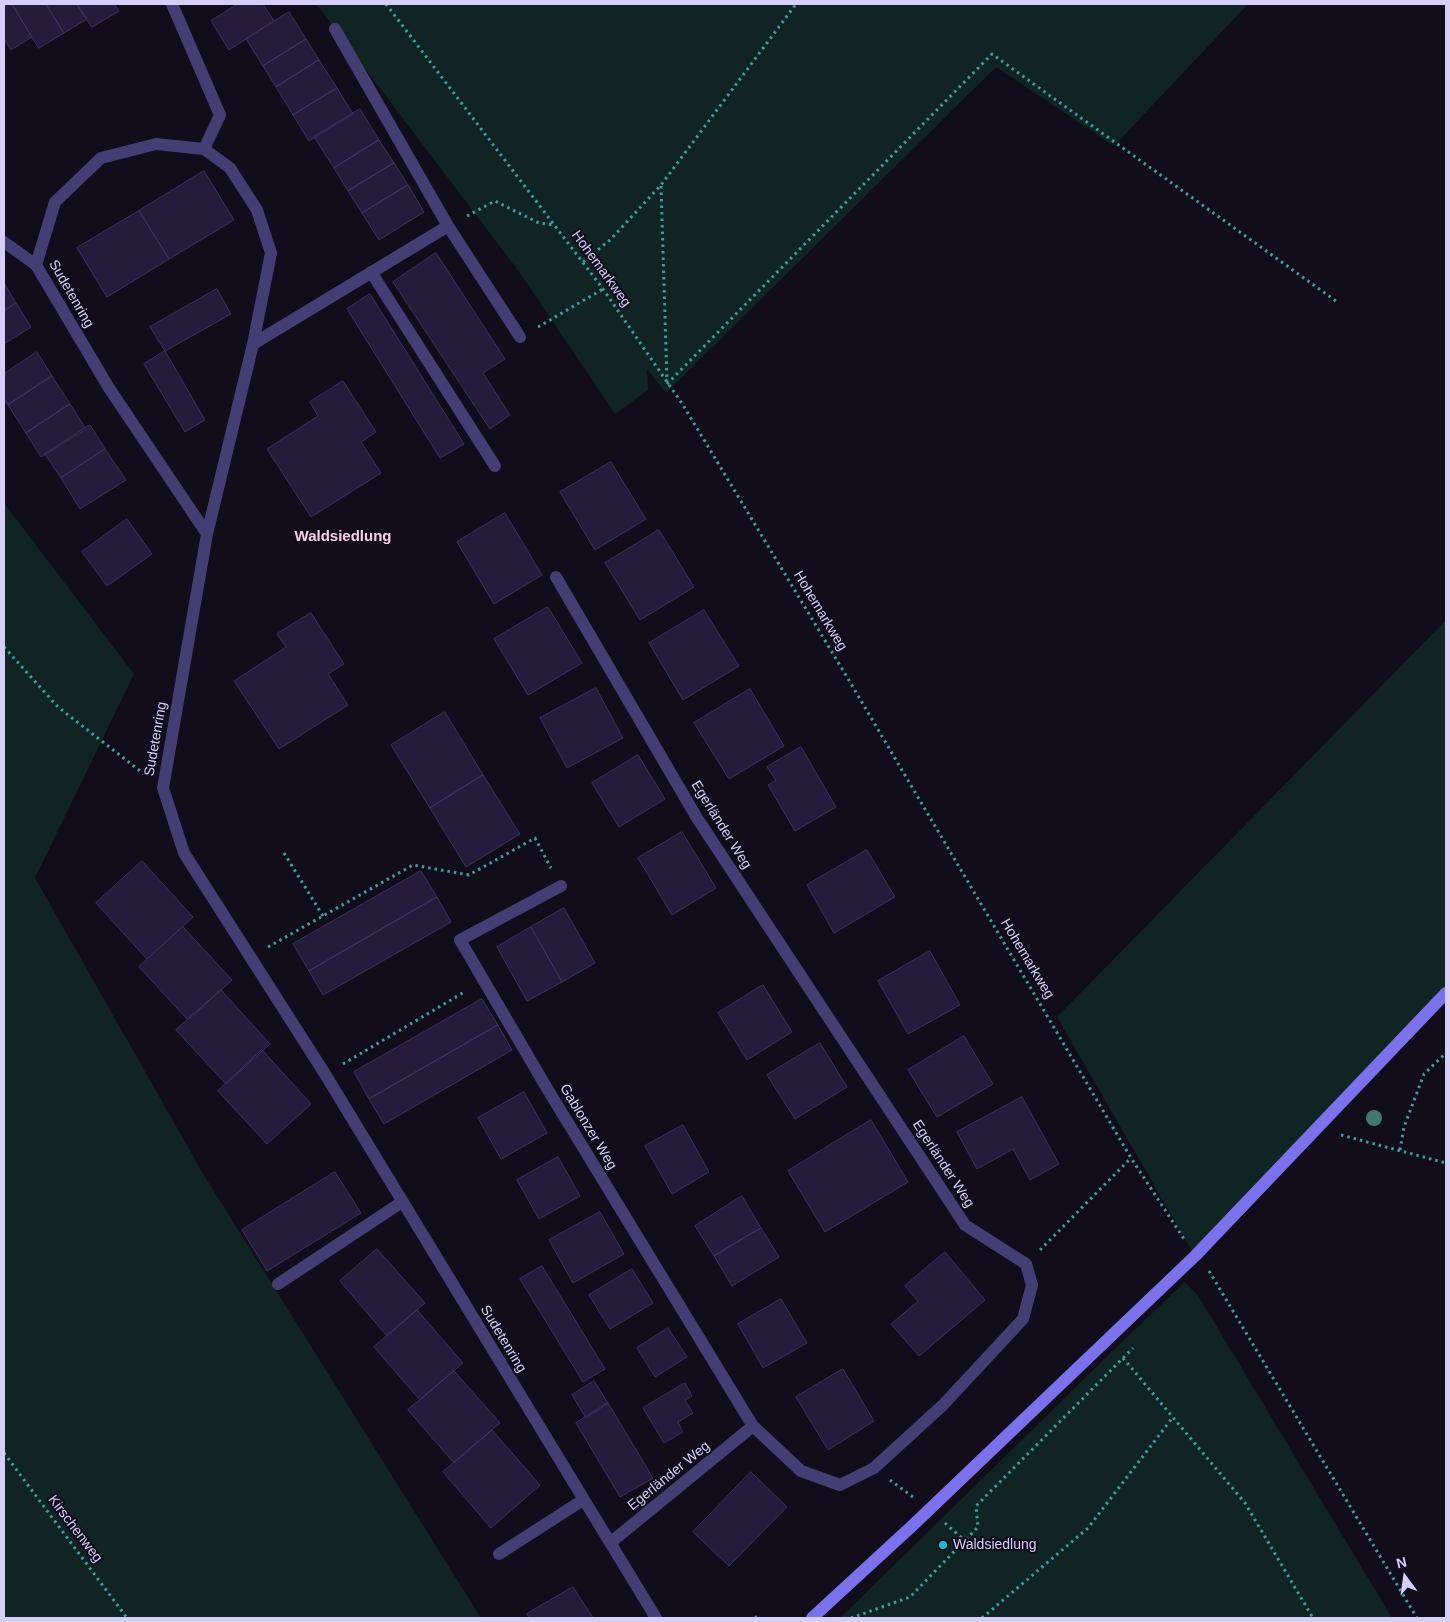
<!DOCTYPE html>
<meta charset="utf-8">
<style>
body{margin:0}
#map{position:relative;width:1450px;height:1622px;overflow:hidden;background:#110d1b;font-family:Arial,sans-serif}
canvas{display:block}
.frame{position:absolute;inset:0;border:5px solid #d5cef9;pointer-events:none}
.north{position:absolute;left:1380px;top:1552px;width:50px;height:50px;-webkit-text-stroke:4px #110d1b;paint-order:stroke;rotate:346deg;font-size:14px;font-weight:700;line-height:20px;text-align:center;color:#d5cef9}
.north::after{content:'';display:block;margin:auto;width:18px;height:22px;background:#d5cef9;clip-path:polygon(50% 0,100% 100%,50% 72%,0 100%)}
</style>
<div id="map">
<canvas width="1450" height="1622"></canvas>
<div class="frame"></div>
<div class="north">N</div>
</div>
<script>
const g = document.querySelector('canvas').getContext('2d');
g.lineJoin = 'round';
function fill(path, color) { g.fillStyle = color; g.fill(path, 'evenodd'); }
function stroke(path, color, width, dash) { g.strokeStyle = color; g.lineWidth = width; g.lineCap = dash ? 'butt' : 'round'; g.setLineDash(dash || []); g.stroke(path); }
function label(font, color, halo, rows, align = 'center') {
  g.font = font + ' Arial,sans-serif'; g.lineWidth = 4; g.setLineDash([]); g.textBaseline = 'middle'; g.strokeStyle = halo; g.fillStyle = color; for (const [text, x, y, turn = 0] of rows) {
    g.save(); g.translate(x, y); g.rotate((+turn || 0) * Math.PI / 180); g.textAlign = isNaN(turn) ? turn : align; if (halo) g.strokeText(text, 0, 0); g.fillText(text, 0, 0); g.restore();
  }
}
fill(new Path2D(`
 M316,4h932l-134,142 -118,-79 -330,326 -19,-24 1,21 -33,24 -95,-141z
 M4,503l130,171 -99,204 170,299 276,441h-477z
 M1446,620v373l-251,263 -138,-239z
 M1185,1282l14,15 193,321h-552l290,-284z`), '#112424');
const building = new Path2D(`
 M4,4h8l20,33 -21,13 -7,-11z
 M12,4h34l18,29 -25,15z
 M46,4h31l10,15 -23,14z
 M77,4h37l5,7 -27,16z
 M238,4h25l11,17 -45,29 -18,-29z
 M289,12l17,27 -43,27 -17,-27z
 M306,39l13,21 -43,27 -13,-21z
 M319,60l18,28 -44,27 -17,-28z
 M337,88l16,26 -44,27 -16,-26z
 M360,109l19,31 -45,28 -20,-31z
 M379,140l15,23 -46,28 -14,-23z
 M394,163l14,22 -46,28 -14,-22z
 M204,171l30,49 -65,39 -30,-48z
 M408,185l16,27 -45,28 -17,-27z
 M139,211l30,48 -62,38 -30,-49z
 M436,253l69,106 -22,14 27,42 -20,14 -97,-147z
 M4,283l12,20 -12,8z
 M217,289l14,25 -66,37 -15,-24z
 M370,294l94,150 -24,14 -93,-149z
 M16,303l15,24 -27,17v-33z
 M165,351l40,69 -20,12 -41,-68z
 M37,352l15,24 -44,29 -4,-6v-25z
 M52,376l18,28 -44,29 -18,-28z
 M343,381l33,51 -15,10 20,31 -70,44 -44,-68 51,-33 -8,-14z
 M70,404l16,25 -45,28 -15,-24z
 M90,425l15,24 -44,29 -16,-24z
 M105,449l21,31 -46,29 -19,-31z
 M611,462l35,57 -51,31 -35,-58z
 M505,513l37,62 -48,29 -37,-62z
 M127,519l25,35 -45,32 -25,-34z
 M659,530l35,57 -54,33 -35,-57z
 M548,607l34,56 -54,32 -34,-56z
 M704,610l35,56 -56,34 -34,-57z
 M311,613l33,51 -16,10 20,31 -69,44 -45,-68 52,-34 -9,-13z
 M596,688l27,50 -56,30 -27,-50z
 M750,689l34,57 -55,33 -35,-56z
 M445,712l38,63 -53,33 -39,-63z
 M801,747l35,60 -41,24 -27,-46 8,-5 -9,-13z
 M638,755l27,44 -46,28 -27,-44z
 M483,775l37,59 -54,33 -36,-59z
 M682,832l34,56 -44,27 -34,-57z
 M867,850l28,47 -61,36 -27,-48z
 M142,861l51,56 -46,42 -51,-56z
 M421,871l16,26 -128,74 -16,-27z
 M437,897l14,25 -128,73 -14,-24z
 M564,908l31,55 -33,19 -31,-55z
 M183,927l49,53 -44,40 -49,-53z
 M531,927l31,55 -35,19 -30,-54z
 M930,951l30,54 -52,29 -30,-53z
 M763,985l29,47 -45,28 -29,-47z
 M221,990l49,54 -44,40 -50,-54z
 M482,999l16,26 -129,74 -15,-27z
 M498,1025l14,25 -128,74 -15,-25z
 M964,1036l29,48 -56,33 -29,-47z
 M820,1043l27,44 -52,32 -28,-44z
 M262,1050l49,54 -44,40 -49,-53z
 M524,1092l23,41 -46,26 -23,-41z
 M1022,1097l37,67 -29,16 -17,-31 -36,20 -20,-37z
 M871,1120l37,62 -83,50 -37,-61z
 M683,1125l26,47 -37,22 -27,-48z
 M558,1157l22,39 -41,23 -22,-39z
 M335,1172l26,41 -94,58 -25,-41z
 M742,1196l19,32 -47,28 -19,-30z
 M600,1212l24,42 -51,29 -24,-43z
 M761,1228l18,29 -47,29 -18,-30z
 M377,1249l48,54 -38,33 -47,-55z
 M945,1252l40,48 -66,56 -28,-32 27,-23 -13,-15z
 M542,1266l63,103 -22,13 -63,-103z
 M632,1269l21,34 -43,26 -21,-34z
 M781,1299l26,44 -44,25 -25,-44z
 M417,1310l46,53 -43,37 -46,-53z
 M668,1328l19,29 -32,20 -18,-29z
 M843,1369l31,52 -46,29 -32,-53z
 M454,1371l46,52 -46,40 -46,-53z
 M594,1381l14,22 -22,15 -14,-23z
 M685,1383l7,13 -7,4 8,13 -15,9 5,10 -19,11 -21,-35z
 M608,1403l45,75 -33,19 -44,-74z
 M492,1430l48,55 -49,43 -48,-56z
 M751,1472l36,35 -58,59 -36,-34z
 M573,1587l20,31h-64l-2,-4z`);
fill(building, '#241c3a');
stroke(building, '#3e3163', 1);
stroke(new Path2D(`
 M386,4l217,285 80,116 164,272 284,481 53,81
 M661,186l6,196
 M467,216l28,-15 44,22 15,2
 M583,262l28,-23 50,-54 135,-181
 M538,327l65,-38
 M667,384l325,-330 344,247
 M4,647l54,60 86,67
 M284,853l39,63
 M268,947l145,-82 56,10 66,-37 16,30
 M343,1064l123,-73
 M1341,1135l105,28
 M1400,1150l4,-23 20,-53 22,-21
 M1040,1250l91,-92
 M1209,1271l208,347
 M1123,1358l122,145 68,115
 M4,1453l123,165
 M890,1480l23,17
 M945,1523l20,18
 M755,1618l3,-2 2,2
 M851,1618l59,-21 68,-70 -2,-21 157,-158
 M982,1618l106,-90 85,-111`), '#3b9f9f', 3, [2.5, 4]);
stroke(new Path2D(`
 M335,29l113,197
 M4,242l32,23
 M371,272l124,194
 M253,344l195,-118 72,111
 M278,1284l124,-82
 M499,1554l84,-54`), '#433e74', 12);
stroke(new Path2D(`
 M172,4l48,111 -16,34
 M156,144l48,5 26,19 27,42 14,43 -18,91 -46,190 -98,-146 -73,-123 19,-63 46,-44z
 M207,534l-44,254 21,65 141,221 331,544
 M556,577l141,241 268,407 61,39 6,21 -9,34 -80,86 -69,63 -34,17 -39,-14 -48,-45 -143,117
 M561,886l-101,54 88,150 205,336`), '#433e74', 12);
stroke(new Path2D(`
 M812,1618l100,-92 283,-270 251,-263`), '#7b71ed', 12);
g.fillStyle = '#3f7772';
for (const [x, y] of [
 [1374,1118]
]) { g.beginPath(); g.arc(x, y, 8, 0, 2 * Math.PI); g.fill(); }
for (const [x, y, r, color] of [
 [943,1545,5,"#1bb9d7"]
]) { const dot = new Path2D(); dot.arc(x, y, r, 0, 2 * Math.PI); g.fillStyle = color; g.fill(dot); stroke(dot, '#110d1b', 2); }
label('14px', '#d5cef9', '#110d1b', [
 ["Hohemarkweg",601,269,54],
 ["Sudetenring",71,294,60],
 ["Hohemarkweg",820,611,59],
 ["Sudetenring",156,739,-80],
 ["Egerländer Weg",721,825,58],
 ["Hohemarkweg",1027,959,59],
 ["Gablonzer Weg",588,1127,59],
 ["Egerländer Weg",943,1164,57],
 ["Sudetenring",503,1339,59],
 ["Egerländer Weg",669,1476,-39],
 ["Kirschenweg",75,1529,53]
]);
label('14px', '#d5cef9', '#110d1b', [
 ["Waldsiedlung",953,1545]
], 'left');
label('bold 15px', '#f9cfe7', '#110d1b', [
 ["Waldsiedlung",343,537]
]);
</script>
